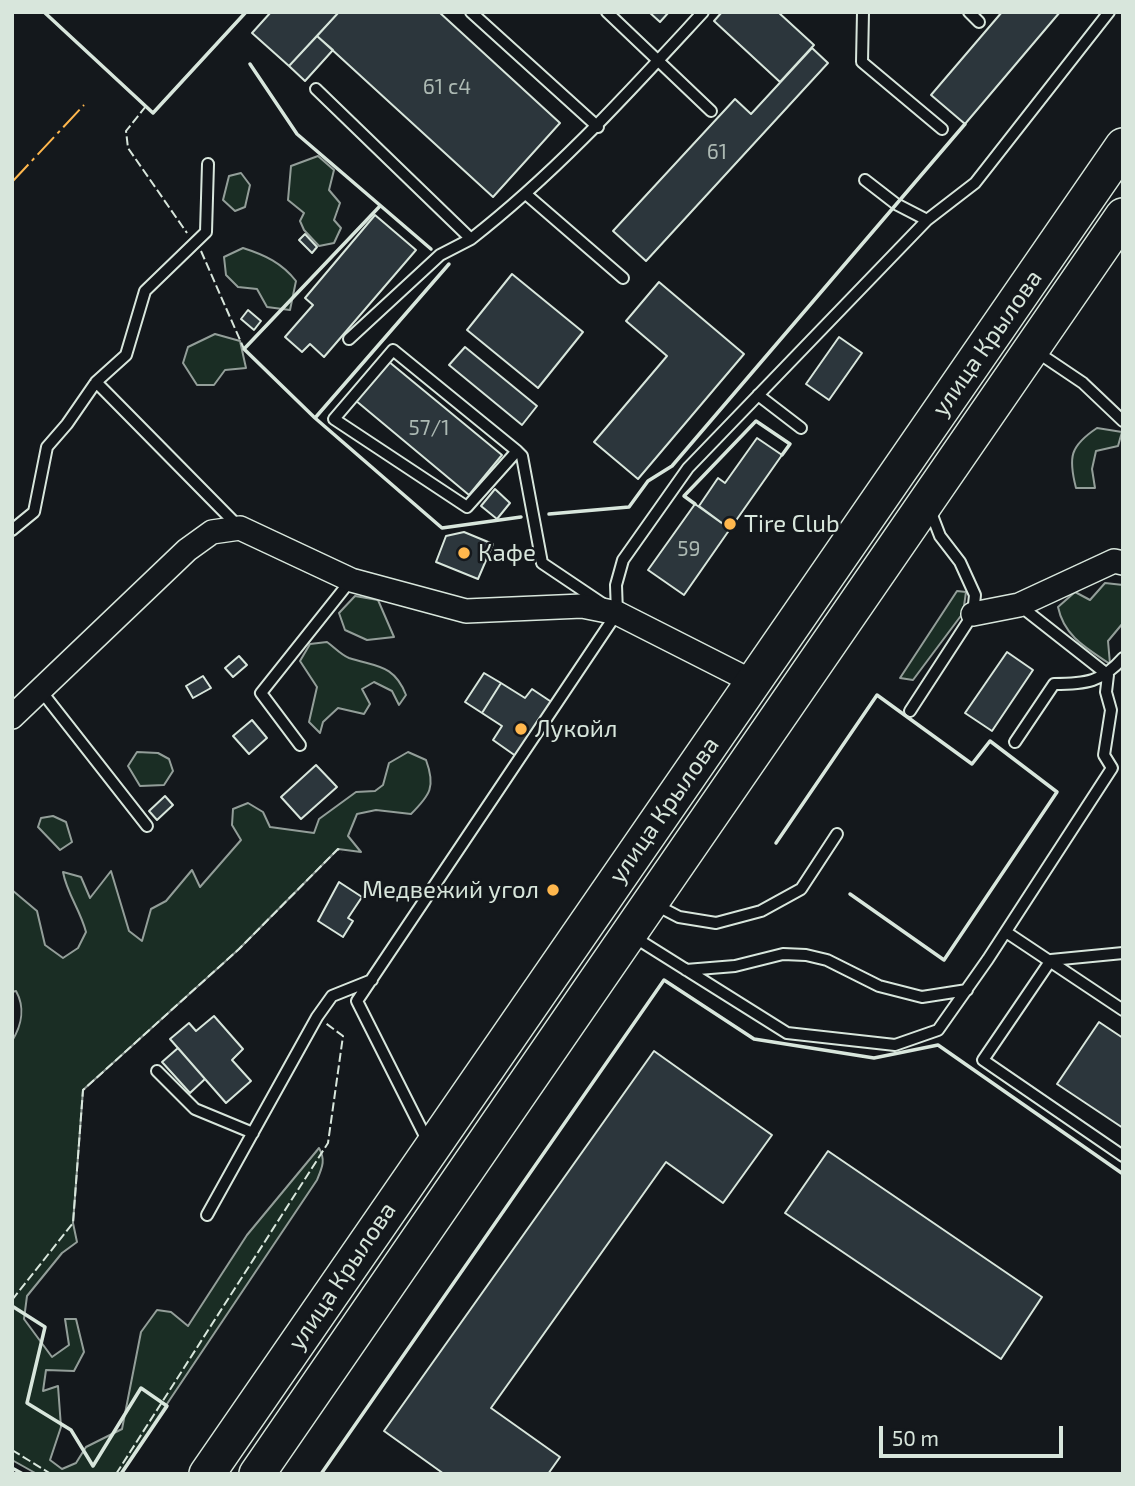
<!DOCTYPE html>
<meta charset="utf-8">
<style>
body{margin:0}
#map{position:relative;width:1135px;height:1486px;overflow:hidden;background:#14181c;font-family:"Exo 2",sans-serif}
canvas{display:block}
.frame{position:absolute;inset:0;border:14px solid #d8e6dc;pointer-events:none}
.scale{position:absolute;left:879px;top:1426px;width:184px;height:32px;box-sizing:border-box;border:4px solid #d8e6dc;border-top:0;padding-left:9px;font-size:21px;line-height:24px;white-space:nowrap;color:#d8e6dc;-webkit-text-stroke:5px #14181c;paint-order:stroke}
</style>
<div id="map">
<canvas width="1135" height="1486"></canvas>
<div class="frame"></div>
<div class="scale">50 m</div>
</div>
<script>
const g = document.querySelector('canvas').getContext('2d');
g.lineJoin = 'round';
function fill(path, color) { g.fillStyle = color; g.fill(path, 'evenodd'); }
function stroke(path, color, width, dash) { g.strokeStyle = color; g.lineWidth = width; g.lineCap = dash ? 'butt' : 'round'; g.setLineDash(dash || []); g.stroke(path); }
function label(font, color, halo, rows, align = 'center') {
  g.font = font + ' "Exo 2",sans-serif'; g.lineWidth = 5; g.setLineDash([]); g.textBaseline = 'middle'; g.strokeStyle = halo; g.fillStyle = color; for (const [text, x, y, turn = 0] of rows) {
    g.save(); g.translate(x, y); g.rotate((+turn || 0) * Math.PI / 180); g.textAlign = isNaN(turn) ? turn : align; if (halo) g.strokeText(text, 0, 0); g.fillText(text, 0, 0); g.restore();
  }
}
const green = new Path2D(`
 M318,156l16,14 -5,20 11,13 -6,17 7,8 -7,15 -15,3 -15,-16 -4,-9 4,-8 -16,-13 3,-34z
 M241,173l9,12 -5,22 -10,4 -12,-11 6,-24z
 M243,248c22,7 39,15 53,33l-6,29 -23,-3 -10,-18 -19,-2 -12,-12 -2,-18z
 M215,334l25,7 6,27 -21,2 -11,15h-17l-14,-22 5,-16z
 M1097,428l25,4 -4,14 -22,5 -4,18 3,19h-19c-8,-31 -6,-42 21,-60z
 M1105,583l18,2v38l-15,18 2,23c-24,-16 -46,-28 -52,-57l17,-15 15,8z
 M957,591l9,1 -3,21 -50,67 -13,-2z
 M355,596l23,4 16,37 -27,3 -22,-10 -6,-17z
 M327,642c7,5 14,13 22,16 27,9 45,6 57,37l-7,10 -7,-14 -18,-9 -12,7 8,15 -6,10 -26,-6 -15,14 -3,11 -11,-11 8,-35 -17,-26 10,-17z
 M137,752l21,1 11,6 4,12 -9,14 -24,1 -12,-20z
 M408,752l18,8c10,27 4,35 -15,54l-35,-4 -19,4 -9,22 13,16 -23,-3 -99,100 -156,141 -10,133 4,19 -15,11 -35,43 -3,23 28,38 17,-12 -4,-26h11l8,33 -10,19 -28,-1 -3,21 15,-5 3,41 -11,33 12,9 14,-6 10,-16 36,-18 19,-97 16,-22 14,2 17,14 59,-91 72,-87c7,12 3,20 -2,32l-197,294h-83l-25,-14v-419c10,-16 13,-34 4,-50l-4,1v-102l25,21 8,34 18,13 15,-10 8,-16c-6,-23 -19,-38 -23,-60l18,5 9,21 21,-27 18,60 13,10 9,-32 15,-8 26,-31 8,17 41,-47 -9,-15 1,-16 15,-6 15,9 7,15 44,6 5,-14 37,-27 19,-1 8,-6 6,-22z
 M53,816l13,6 6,20 -12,8 -22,-23 3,-9z`);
fill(green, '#1a2d24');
stroke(green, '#939e99', 2);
const building = new Path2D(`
 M271,12h68l-50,54 -37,-33z
 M339,12h100l121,111 -67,74 -176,-161z
 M649,12h20l-9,10z
 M722,12h56l36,33 -34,37 -66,-61z
 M1002,12h58l-95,112 -34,-29z
 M317,36l16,14 -28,31 -16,-15z
 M812,48l16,15 -182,198 -33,-30 122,-132 16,15z
 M375,215l41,35 -92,107 -14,-13 -8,8 -17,-15 28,-32 -8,-7z
 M305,234l12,13 -5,6 -13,-13z
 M512,274l71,58 -45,56 -71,-58z
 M659,282l85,72 -106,125 -44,-37 73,-86 -41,-35z
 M248,310l13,11 -7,9 -13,-11z
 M839,337l23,16 -33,47 -23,-16z
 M465,347l72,59 -15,19 -73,-60z
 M388,361l114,94 -33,40 -114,-95z
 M757,438l25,17 -52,74 -31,-23 19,-28 7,5z
 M495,489l15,14 -13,16 -16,-13z
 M695,504l35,25 -46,66 -36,-25z
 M464,532l29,12 -15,35 -42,-17 10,-26z
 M1007,652l26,18 -41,61 -27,-18z
 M239,656l8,9 -14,12 -8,-9z
 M484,673l17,10 -19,30 -17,-11z
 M203,676l8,12 -18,10 -7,-12z
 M501,683l24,15 7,-9 24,16 -36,54 -27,-19 9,-14 -20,-13z
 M252,720l15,18 -18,16 -16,-18z
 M316,765l21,22 -36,32 -20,-22z
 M165,796l8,9 -16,15 -8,-9z
 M339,882l23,15 -14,21 5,3 -10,16 -25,-16z
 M214,1016l29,33 -11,11 19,21 -25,22 -56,-64 19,-16 7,8z
 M1099,1022l24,16v90l-66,-44z
 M178,1048l27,31 -15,14 -28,-31z
 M654,1051l118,84 -49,68 -57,-41 -175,246 69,49 -12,17h-104l-60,-43z
 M828,1151l214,146 -41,62 -216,-146z`);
fill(building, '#2c363c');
stroke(building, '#d8e6dc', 2);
const service = new Path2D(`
 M471,12l127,115
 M607,12l104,99
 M863,12l-1,50 80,67
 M969,12l10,10
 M316,89l155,150 -31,16 -91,84
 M865,180l31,24 31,16
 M527,195l96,83
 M471,239c86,-67 158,-147 232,-227
 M1034,350l49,33 40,38
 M96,382l142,144
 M758,395l43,33
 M517,451l-50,56 -133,-88 59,-69 124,101 5,5 20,107 61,41
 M12,530l22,-18 13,-65 20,-23 29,-42 30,-27 19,-64 61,-59 2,-68
 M1019,605l89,70
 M42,692l105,134
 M910,711l63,-97 2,-19 -15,-33 -20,-26 -10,-26
 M1015,742l39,-58c32,0 48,-2 69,-26
 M300,745l-39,-52 90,-113
 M654,904l25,13 37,6 45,-12 40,-22 36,-55
 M1006,932l117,78
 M634,937l153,96 108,12 43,-15 50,-71 124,-191 -8,-13 7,-45 -5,-18 2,-17
 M1123,953l-72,7 -68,100 140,96
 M686,970l49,-4 48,-12 23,1 21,5 52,26 43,11 45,-7
 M157,1071l38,38 58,24
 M429,1144l-72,-143 260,-388 -1,-28 7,-25 65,-92 239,-248 48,-37 134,-171
 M207,1215l110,-198 15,-21 40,-16`);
const minor = new Path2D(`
 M973,614l46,-9 95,-44 9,2
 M12,717l175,-167 25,-18 28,-4 111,52 115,31 116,-5 35,7 136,69`);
const primary = new Path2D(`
 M207,1474l916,-1328
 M257,1474l866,-1258`);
stroke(service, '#d8e6dc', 14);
stroke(minor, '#d8e6dc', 26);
stroke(primary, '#d8e6dc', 38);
stroke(service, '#14181c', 10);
stroke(minor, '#14181c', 23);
stroke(primary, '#14181c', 35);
stroke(new Path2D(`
 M146,106l-20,25 2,17 59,85
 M201,251l43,98
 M12,1300l61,-77 10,-133 156,-141 99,-100 4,3
 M12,1450l39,24
 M116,1474l212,-331 15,-107 -19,-14`), '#d8e6dc', 2, [9, 3.5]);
stroke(new Path2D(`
 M44,12l109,101 93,-101
 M250,64l47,70 134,115
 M380,206l-136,143 71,69 127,110 79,-11
 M315,418l134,-154
 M695,504l-11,-8 72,-75 34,23 -8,11
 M549,514l80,-7 19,-26 24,-15 293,-342
 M776,843l101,-148 95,69 18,-23 67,51 -113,168 -94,-66
 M12,1306l33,21 -18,76 44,27 22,36 48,-78 26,18 -46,68
 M12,1468l11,6
 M321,1474l343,-494 90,59 120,19 64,-13 185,129`), '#d8e6dc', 3.5);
stroke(new Path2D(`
 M12,182l72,-77`), '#ffb74d', 2, [24, 5, 3.5, 5]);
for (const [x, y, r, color] of [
 [730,524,7,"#ffb74d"],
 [464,553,7,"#ffb74d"],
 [521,729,7,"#ffb74d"],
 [553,890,7,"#ffb74d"]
]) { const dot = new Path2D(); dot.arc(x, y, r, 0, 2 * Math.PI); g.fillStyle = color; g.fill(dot); stroke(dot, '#14181c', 2.5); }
label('21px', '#adbab4', null, [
 ["61 с4",447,87],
 ["61",717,152],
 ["57/1",429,428],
 ["59",689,549]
]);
label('24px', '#d8e6dc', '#14181c', [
 ["улица Крылова",987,343,-55],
 ["улица Крылова",664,810,-55],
 ["улица Крылова",342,1276,-56]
]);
label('24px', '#d8e6dc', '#14181c', [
 ["Tire Club",744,524],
 ["Кафе",478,553],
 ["Лукойл",535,729],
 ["Медвежий угол",539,890,"right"]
], 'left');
</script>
